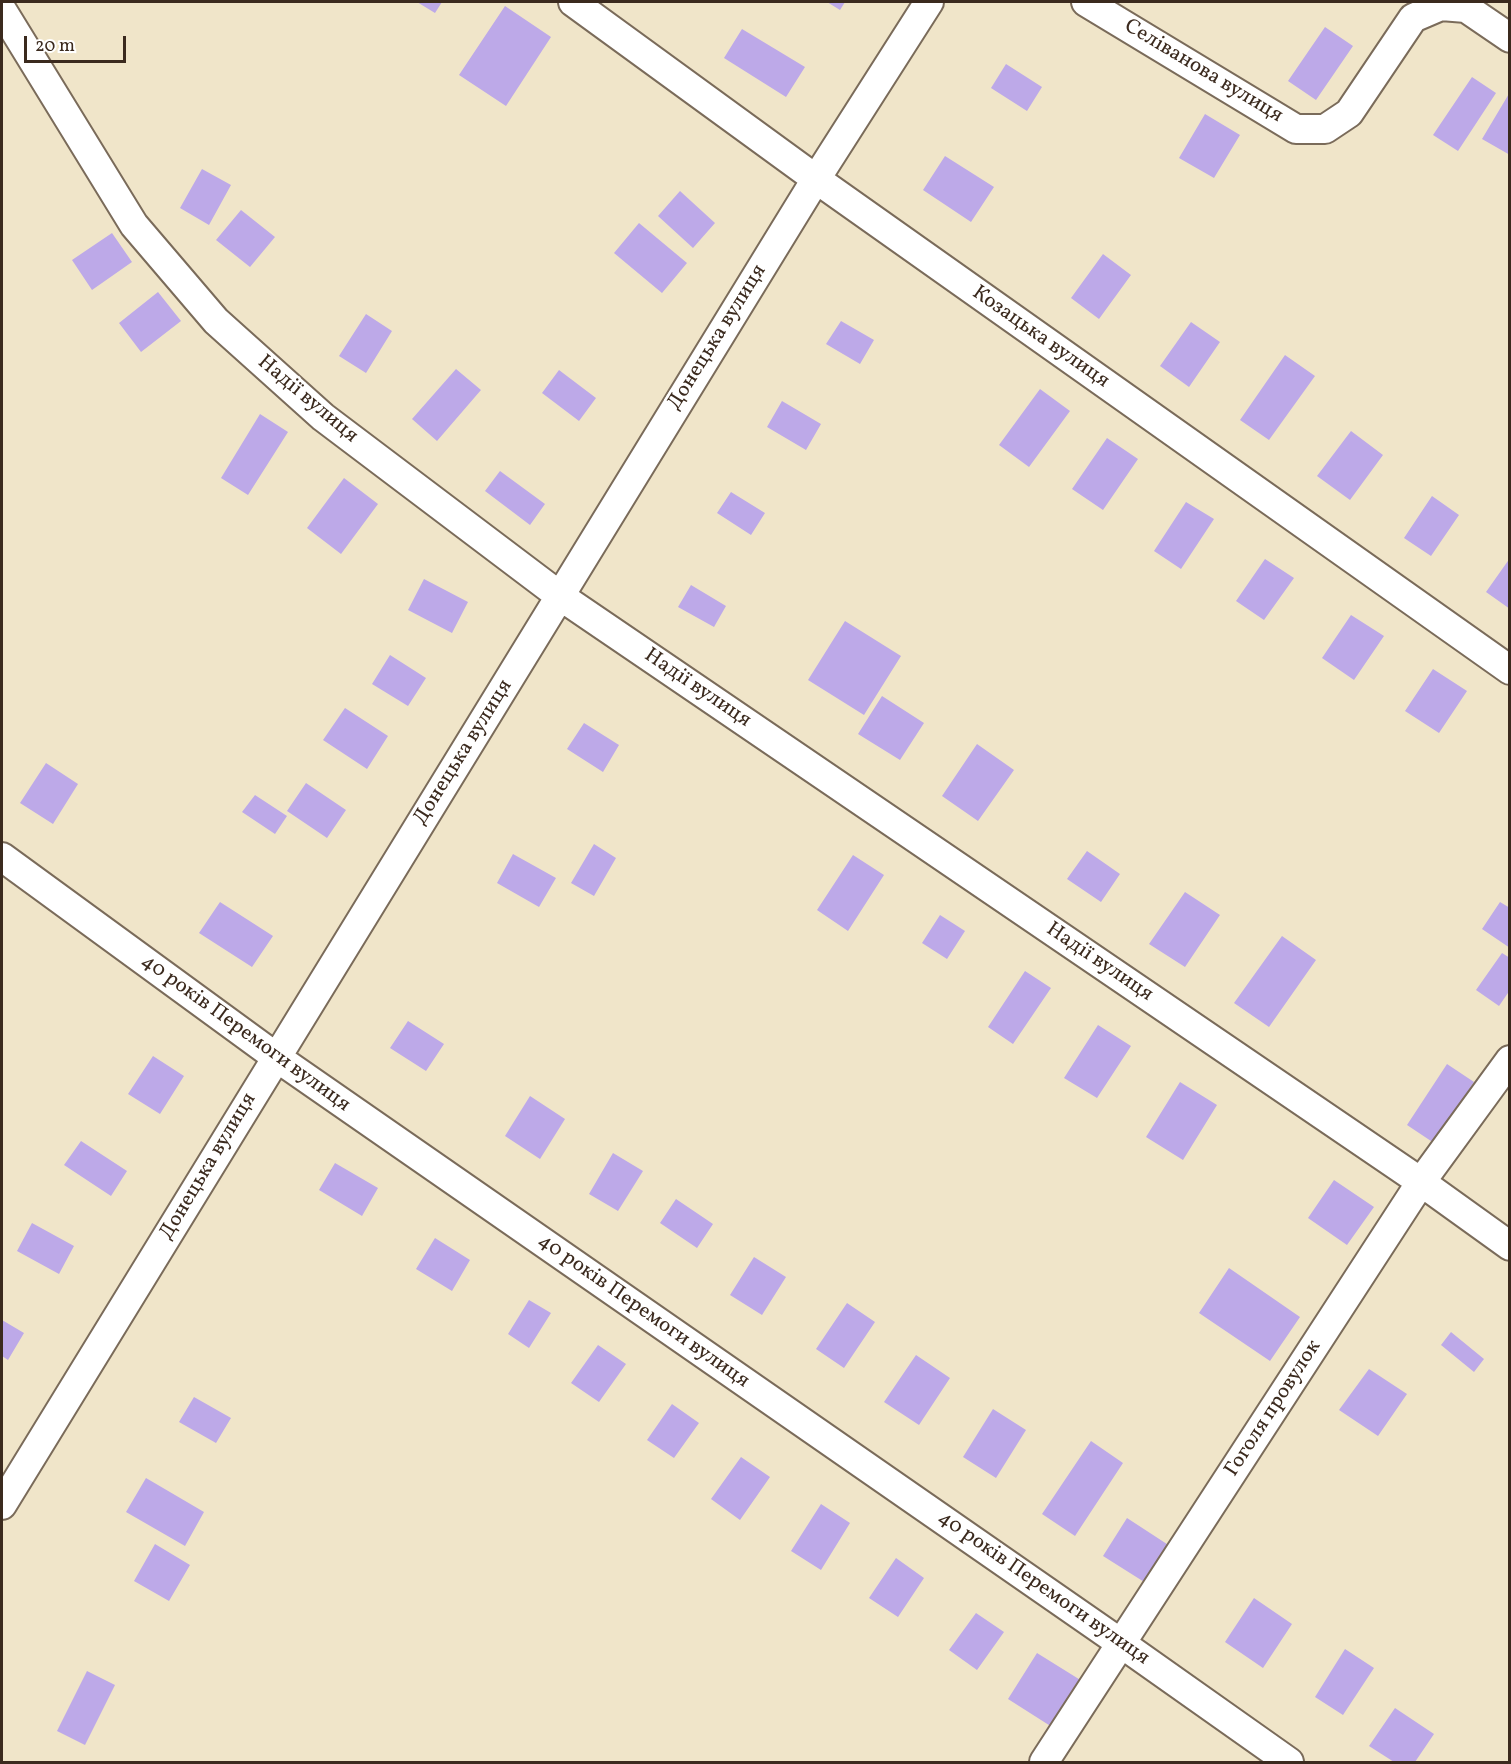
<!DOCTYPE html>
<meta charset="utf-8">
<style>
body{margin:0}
#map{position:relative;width:1511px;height:1764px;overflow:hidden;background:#f0e5c9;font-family:Vollkorn,serif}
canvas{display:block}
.frame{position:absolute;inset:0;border:3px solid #3b2a1e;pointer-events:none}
.scale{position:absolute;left:24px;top:36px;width:102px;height:27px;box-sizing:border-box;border:3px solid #3b2a1e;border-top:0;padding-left:8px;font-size:18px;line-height:21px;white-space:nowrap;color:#3b2a1e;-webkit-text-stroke:4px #fff;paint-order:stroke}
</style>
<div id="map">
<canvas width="1511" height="1764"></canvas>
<div class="frame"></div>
<div class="scale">20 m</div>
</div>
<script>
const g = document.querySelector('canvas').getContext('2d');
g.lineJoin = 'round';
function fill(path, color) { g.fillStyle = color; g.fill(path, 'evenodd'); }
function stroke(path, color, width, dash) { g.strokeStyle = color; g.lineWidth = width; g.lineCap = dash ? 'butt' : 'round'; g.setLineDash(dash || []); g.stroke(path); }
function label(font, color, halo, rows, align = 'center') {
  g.font = font + ' Vollkorn,serif'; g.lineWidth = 5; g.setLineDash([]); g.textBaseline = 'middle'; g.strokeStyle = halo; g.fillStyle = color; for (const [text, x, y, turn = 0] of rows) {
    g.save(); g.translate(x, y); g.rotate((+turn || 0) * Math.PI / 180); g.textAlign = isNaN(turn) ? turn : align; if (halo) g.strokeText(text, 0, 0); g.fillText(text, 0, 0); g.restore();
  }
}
fill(new Path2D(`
 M417,2h25l-7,11z
 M827,2h18l-5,8z
 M505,6l46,31 -45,69 -47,-31z
 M1325,27l28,19 -37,54 -28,-19z
 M742,29l63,38 -19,30 -62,-39z
 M1006,64l36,23 -15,24 -36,-23z
 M1472,77l24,16 -38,58 -25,-16z
 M1510,92v63l-28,-16z
 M1205,114l35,21 -26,43 -35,-20z
 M945,156l49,31 -23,35 -48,-32z
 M202,169l29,16 -22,40 -29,-17z
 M680,191l35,32 -22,25 -35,-32z
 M241,210l34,27 -25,30 -34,-27z
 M639,223l48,40 -25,30 -48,-40z
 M112,233l20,29 -40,28 -20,-30z
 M1103,254l28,21 -32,44 -28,-21z
 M158,292l23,29 -40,31 -22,-29z
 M366,314l26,17 -26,42 -27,-17z
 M841,321l33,19 -14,24 -34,-20z
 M1191,322l29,20 -31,45 -29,-21z
 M1285,355l30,21 -46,64 -29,-20z
 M456,369l25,21 -44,51 -25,-22z
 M559,370l37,28 -17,23 -37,-28z
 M1040,389l30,22 -41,56 -30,-22z
 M782,401l39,23 -15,26 -39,-23z
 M260,414l28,18 -40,63 -27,-17z
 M1351,431l32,24 -33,45 -33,-24z
 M1107,438l31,21 -35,51 -31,-21z
 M500,471l45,33 -15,21 -45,-34z
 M344,478l34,26 -37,50 -34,-26z
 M731,492l34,21 -14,22 -34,-22z
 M1432,496l27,19 -28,41 -27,-18z
 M1186,502l28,17 -33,50 -27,-18z
 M1510,558v51l-24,-17z
 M1265,559l29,19 -30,42 -28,-19z
 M424,579l44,23 -16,31 -44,-23z
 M691,585l35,21 -12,21 -36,-20z
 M1351,615l33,21 -30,44 -32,-22z
 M845,621l56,35 -37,59 -56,-35z
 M390,655l36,23 -18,28 -36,-22z
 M1433,669l34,22 -28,42 -34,-22z
 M882,696l42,27 -24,37 -42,-26z
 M345,708l43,28 -21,33 -44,-29z
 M584,723l35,22 -16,27 -36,-23z
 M977,744l37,26 -36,51 -36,-25z
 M46,763l32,21 -25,40 -33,-21z
 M306,783l40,27 -19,28 -40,-27z
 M255,795l32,21 -12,18 -33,-22z
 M594,844l22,14 -22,38 -23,-13z
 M1087,851l33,23 -19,28 -34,-23z
 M513,854l43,24 -17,29 -42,-24z
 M853,855l31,20 -36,56 -31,-21z
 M1185,892l35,23 -35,52 -36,-23z
 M220,902l53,34 -21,31 -53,-34z
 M1500,902l10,6v40l-28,-19z
 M940,915l25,16 -18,28 -25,-16z
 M1282,936l34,24 -47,67 -35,-24z
 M1502,953l8,5v32l-11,16 -23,-16z
 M1025,971l26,17 -38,56 -25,-17z
 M408,1021l36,23 -18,27 -36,-23z
 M1098,1025l33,21 -34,52 -33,-20z
 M153,1056l31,20 -24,38 -32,-20z
 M1447,1064l27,18 -40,61 -27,-18z
 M1180,1082l37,23 -34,55 -37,-23z
 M530,1096l35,23 -25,40 -35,-23z
 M81,1141l46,30 -16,25 -47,-31z
 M613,1153l30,18 -25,40 -29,-17z
 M335,1163l43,25 -16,28 -43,-26z
 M1334,1180l40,27 -27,38 -39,-27z
 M676,1199l37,25 -16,24 -37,-25z
 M32,1223l42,23 -15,28 -42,-23z
 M435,1238l35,22 -18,31 -36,-22z
 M754,1257l32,20 -24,38 -32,-20z
 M1229,1268l71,49 -30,44 -71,-48z
 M529,1300l22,13 -22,35 -21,-14z
 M847,1303l28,19 -31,46 -28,-19z
 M2,1320l22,13 -16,27 -6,-4z
 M1451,1332l33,27 -10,13 -33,-27z
 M598,1345l28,19 -27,38 -28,-19z
 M916,1355l34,23 -31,47 -35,-23z
 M1369,1369l38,25 -29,42 -39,-26z
 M194,1397l37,21 -15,25 -37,-21z
 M672,1404l27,19 -25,35 -27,-18z
 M993,1409l33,21 -30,48 -33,-21z
 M1091,1441l32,22 -48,73 -33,-22z
 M741,1457l29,20 -30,43 -29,-21z
 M146,1478l58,34 -19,34 -59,-34z
 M821,1504l29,19 -29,47 -30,-19z
 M1127,1518l46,30 -24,37 -46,-29z
 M155,1544l35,21 -21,36 -35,-20z
 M896,1558l28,20 -26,39 -29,-19z
 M1254,1598l38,26 -29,44 -38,-26z
 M976,1613l28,19 -27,38 -28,-20z
 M1345,1649l29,19 -31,47 -28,-18z
 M1037,1653l45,28 -30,46 -44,-28z
 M87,1671l28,14 -30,60 -28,-14z
 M1395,1708l39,26 -19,28h-21l-25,-16z`), '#bda9e8');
const minor = new Path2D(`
 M573,2l243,177 694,491
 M1086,2l210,127h29l24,-16 64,-95 28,-12 25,2 44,30
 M2,10l132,215 82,96 107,96 237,179 861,586 89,64
 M2,857l274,200 846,587 167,118
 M2,1505l814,-1326 113,-177
 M1044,1762l377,-580 89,-122`);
stroke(minor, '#7a6b5a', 32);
stroke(minor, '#fff', 28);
label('21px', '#3b2a1e', '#fff', [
 ["Селіванова вулиця",1203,72,31],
 ["Донецька вулиця",718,338,-58],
 ["Козацька вулиця",1040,338,35],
 ["Надії вулиця",307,400,40],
 ["Надії вулиця",697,689,34],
 ["Донецька вулиця",464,753,-58],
 ["Надії вулиця",1099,963,34],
 ["40 років Перемоги вулиця",245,1034,36],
 ["Донецька вулиця",209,1167,-59],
 ["40 років Перемоги вулиця",643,1312,35],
 ["Гоголя провулок",1274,1409,-57],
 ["40 років Перемоги вулиця",1043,1589,35]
]);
</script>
